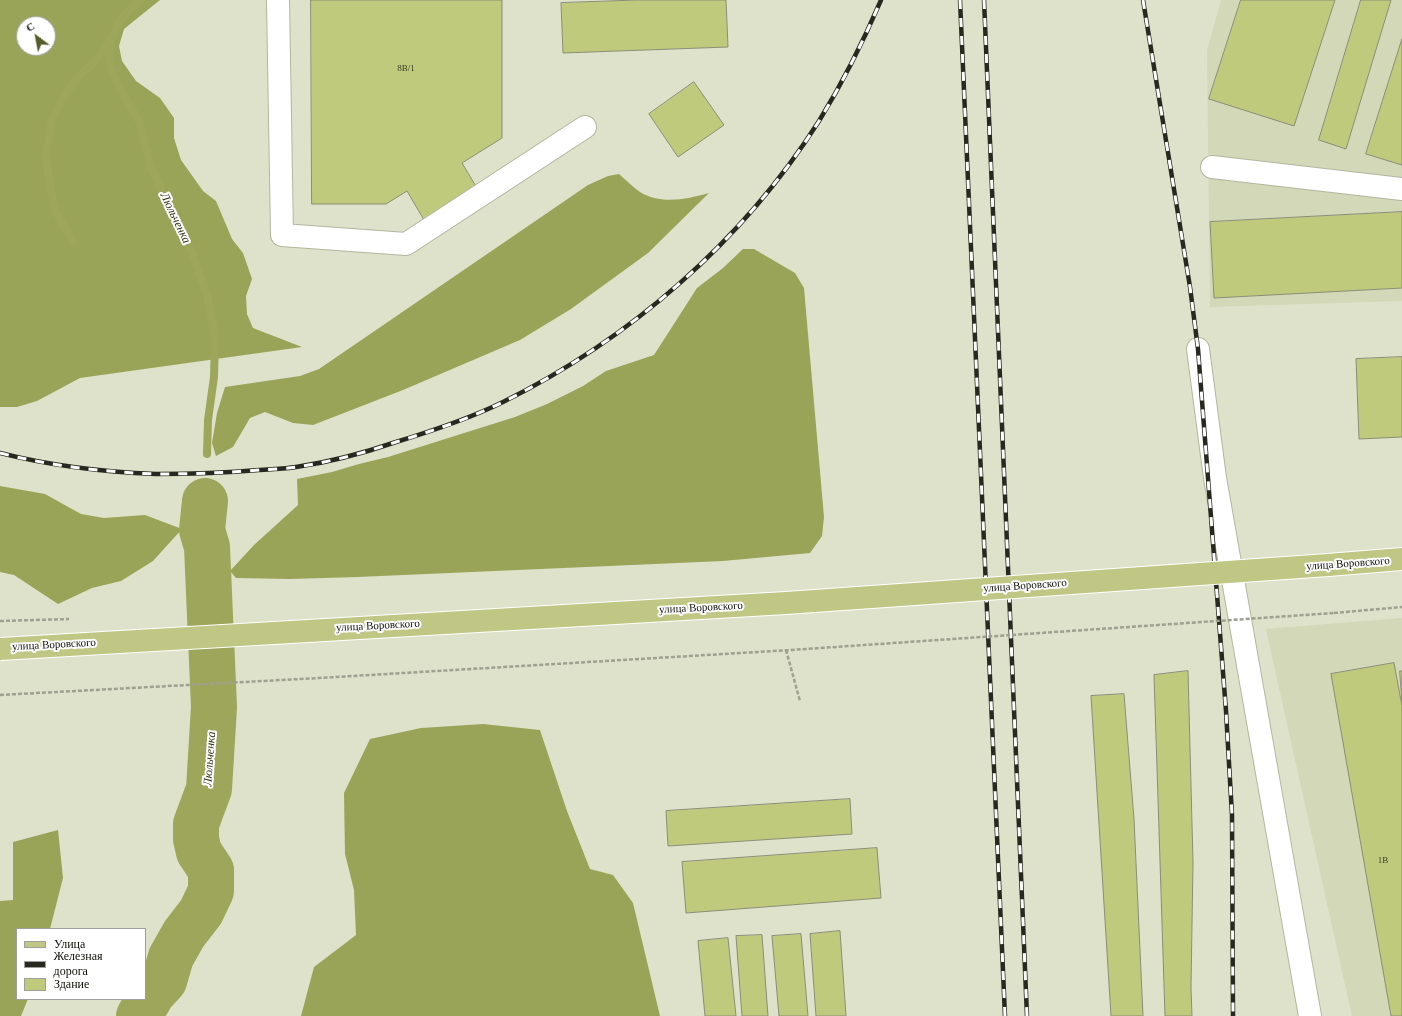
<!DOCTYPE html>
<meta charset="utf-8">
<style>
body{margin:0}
#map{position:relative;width:1402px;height:1016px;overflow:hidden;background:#dee2ca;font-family:Georgia,serif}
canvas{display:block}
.legend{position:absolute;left:16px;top:928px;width:130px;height:72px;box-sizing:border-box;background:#fff;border:1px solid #9f9f9c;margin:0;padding:5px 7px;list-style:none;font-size:12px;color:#0e0f07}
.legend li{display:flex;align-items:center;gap:8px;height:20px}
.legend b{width:20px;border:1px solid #9f9f9c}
.north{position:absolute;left:16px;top:16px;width:40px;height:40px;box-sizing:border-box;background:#fff;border:1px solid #9f9f9c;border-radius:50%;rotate:328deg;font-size:11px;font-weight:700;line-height:16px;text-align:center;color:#0e0f07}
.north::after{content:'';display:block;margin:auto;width:14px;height:18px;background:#565c2a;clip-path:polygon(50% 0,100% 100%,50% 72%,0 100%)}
</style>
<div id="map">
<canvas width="1402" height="1016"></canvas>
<ul class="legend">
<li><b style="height:5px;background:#c0c785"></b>Улица</li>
<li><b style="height:5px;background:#27281f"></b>Железная дорога</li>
<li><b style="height:11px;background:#c0ca7d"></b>Здание</li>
</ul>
<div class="north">С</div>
</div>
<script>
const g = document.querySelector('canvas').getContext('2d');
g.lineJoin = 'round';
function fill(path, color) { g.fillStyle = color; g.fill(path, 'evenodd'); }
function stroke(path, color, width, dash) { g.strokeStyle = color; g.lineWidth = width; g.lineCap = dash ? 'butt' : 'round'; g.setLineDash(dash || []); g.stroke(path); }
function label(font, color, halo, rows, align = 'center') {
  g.font = font + ' Georgia,serif'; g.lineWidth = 4; g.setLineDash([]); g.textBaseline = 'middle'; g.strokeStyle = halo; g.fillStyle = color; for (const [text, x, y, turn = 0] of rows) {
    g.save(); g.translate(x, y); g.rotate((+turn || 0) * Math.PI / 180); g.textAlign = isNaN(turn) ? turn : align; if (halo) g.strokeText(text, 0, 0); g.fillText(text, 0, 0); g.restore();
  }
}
fill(new Path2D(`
 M1221,0h181v301l-192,6 -3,-256z
 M1402,618v398h-50l-86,-387z`), '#d2d8b8');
fill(new Path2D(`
 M0,0h160l-36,29 -5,17 3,15 14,20 24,17 14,20v20l7,22 22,31 13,10 16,38 11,14 9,26 -6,17 1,18 6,14 49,19 -222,31 -43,23 -20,6h-17zM24,24h24v24h-24z
 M619,174c7,6 14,13 21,18 21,13 47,7 69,1l-61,60 -77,56 -51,31 -117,50 -90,35 -20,-2 -28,-11 -15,6 -17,29 -17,9 -4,-13 5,-30 8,-26 75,-11 19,-7 269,-184 20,-9z
 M743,249h11l41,24 9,15 20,229 -2,19 -12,17 -87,8 -365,16 -68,2 -54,-1 -6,-7 24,-26 44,-40 -1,-26 35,-7 27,-8 29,-7 127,-40 32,-13 36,-18 23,-15 48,-16 43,-67 26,-20z
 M0,486l45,8 36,20 23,4 41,-3 37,14 -29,32 -32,20 -29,7 -34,16 -44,-29 -14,-3z
 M483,724l57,6 27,81 23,58 23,6 20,28 27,113h-359l13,-49 42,-32 -2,-45 -9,-36 -1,-61 26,-54 51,-11z
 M58,830l5,48 -13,51h-33v70h11l-7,17h-21v-115l13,-1v-58z`), '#9aa459');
stroke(new Path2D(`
 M141,0l-13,11 -9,11 -8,18 -2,16 3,15 5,13 22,37 13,49 41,85 15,43 7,41 -1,38 -6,43 -1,34
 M73,242l-16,-28 -7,-28 -4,-31 6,-36 12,-22 14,-20 18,-17 14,-19`), '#9da65b', 8);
stroke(new Path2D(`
 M139,1016l13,-22 12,-13 7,-24 13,-23 17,-22 10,-21v-21l-12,-18 -3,-13v-15l13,-35 5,-82 -7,-160 -5,-17 3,-29`), '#9da65b', 46);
const building = new Path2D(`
 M311,0h191v138l-40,25 15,25 -53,32 -17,-29 -21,13h-74z
 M637,0h89l2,47 -165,6 -2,-50z
 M1241,0h94l-41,126 -85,-27z
 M1361,0h30l-45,149 -27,-9z
 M1402,39v126l-36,-11z
 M694,82l30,43 -46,32 -29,-43z
 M1402,212v76l-188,10 -4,-76z
 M1402,357v80l-43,2 -3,-80z
 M1394,663l8,43v310h-11l-60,-342z
 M1188,671l5,191 -2,126 1,28h-27l-11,-341z
 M1400,671h2v32z
 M1124,694l10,125 9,197h-32l-20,-320z
 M850,799l2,35 -184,12 -2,-35z
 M877,848l4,50 -195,15 -4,-51z
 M840,931l6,85h-30l-6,-82z
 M801,934l7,82h-29l-7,-80z
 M762,935l6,81h-26l-6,-80z
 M728,938l8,78h-31l-7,-75z`);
fill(building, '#c0ca7d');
stroke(building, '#8a8e77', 1);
const minor = new Path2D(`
 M278,0l4,235 124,9 179,-117
 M1212,167l190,22
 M1198,349l17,129 95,538`);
const major = new Path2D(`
 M1328,565l74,-6`);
stroke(minor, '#b2b69e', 24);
stroke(major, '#fff', 24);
stroke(new Path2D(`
 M1334,613l68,-6
 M786,650l14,51`), '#9ea18e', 2.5, [4, 2]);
stroke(minor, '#fff', 22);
stroke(major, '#c0c785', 22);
const rail = new Path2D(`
 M960,0l45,1016
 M984,0l43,1016
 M1143,0l47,287 8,62 28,362 6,104 1,201
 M0,453c51,13 103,19 156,21 34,0 68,-1 103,-4 12,-1 25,-1 37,-3 34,-5 68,-14 100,-25 36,-11 73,-23 107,-40 127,-63 240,-161 316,-281 24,-39 44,-79 62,-121`);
stroke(rail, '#27281f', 4.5);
stroke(rail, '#fff', 3, [9]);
const majorBridge = new Path2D(`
 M0,649l786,-46 542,-38`);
stroke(majorBridge, '#fff', 24, []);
stroke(new Path2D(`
 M0,621l69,-2
 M0,695l319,-17 472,-28 543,-37`), '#9ea18e', 2.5, [4, 2]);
stroke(majorBridge, '#c0c785', 22);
label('9px', '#3a3e24', null, [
 ["8В/1",406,69],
 ["1В",1383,861]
]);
label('11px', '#0e0f07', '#fff', [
 ["улица Воровского",1348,564,-4],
 ["улица Воровского",1025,586,-4],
 ["улица Воровского",701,608,-3],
 ["улица Воровского",378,626,-3],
 ["улица Воровского",54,645,-3]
]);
label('italic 12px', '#313413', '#fff', [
 ["Люльченка",175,218,64],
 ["Люльченка",210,759,-86]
]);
</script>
